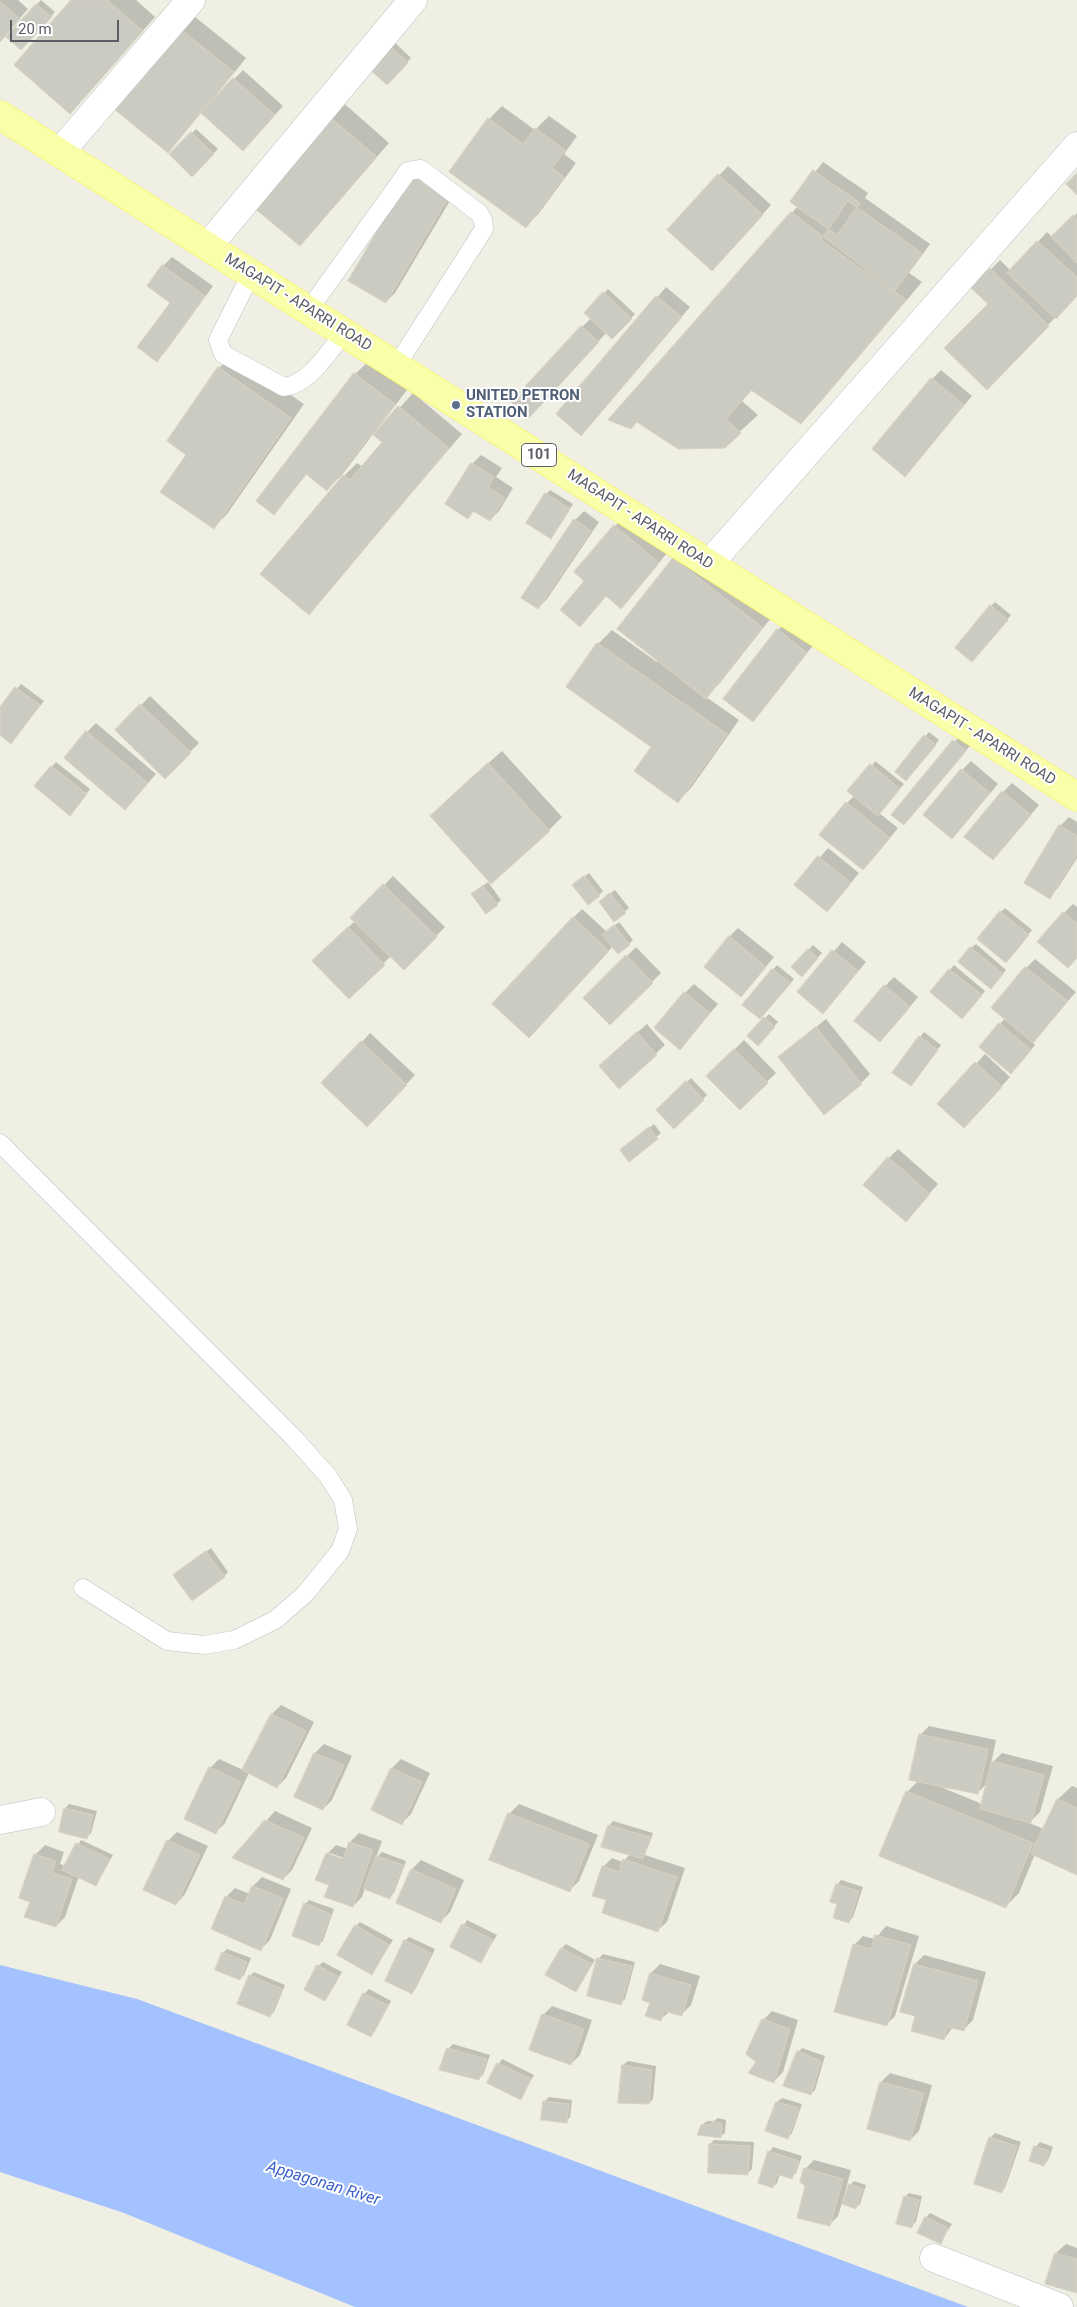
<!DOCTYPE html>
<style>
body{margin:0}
#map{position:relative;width:1077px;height:2307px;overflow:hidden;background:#efefe3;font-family:Roboto,sans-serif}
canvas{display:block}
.scale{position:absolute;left:10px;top:20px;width:109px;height:22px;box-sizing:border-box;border:2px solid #5b5d65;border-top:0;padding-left:6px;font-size:15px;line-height:18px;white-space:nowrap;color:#5b5d65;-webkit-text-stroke:4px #fff;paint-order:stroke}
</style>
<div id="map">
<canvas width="1077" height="2307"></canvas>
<div class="scale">20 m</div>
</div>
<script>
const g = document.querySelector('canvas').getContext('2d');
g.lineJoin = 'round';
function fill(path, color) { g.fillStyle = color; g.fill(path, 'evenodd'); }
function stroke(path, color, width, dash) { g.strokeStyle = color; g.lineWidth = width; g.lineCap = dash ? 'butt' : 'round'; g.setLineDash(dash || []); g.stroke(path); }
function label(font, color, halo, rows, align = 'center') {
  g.font = font + ' Roboto,sans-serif'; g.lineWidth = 4; g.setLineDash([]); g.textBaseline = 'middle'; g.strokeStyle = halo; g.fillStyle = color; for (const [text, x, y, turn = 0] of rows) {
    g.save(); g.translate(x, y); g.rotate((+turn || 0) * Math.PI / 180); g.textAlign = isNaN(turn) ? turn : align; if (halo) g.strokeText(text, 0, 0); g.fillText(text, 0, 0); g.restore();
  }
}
fill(new Path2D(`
 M0,1965l137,34 831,308h-613l-231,-94 -124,-41z`), '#a3c2ff');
fill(new Path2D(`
 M0,0h18l10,9 -28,32z
 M41,0l14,12 -29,33 -18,-8z
 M72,0h64l19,17 -72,82z
 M194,16l52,42 -29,36 2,1 24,-25 40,36 -31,34 -50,-28 -34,39 -52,-42z
 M390,38l21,20 -25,26z
 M339,99l50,44 -89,102 -51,-43z
 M502,106l33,24 14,-14 28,20 -13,18 12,9 -37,50 -13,14 -37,-108z
 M196,129l22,20 -26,26 -21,-21z
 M823,162l45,31 -3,5 65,46 -21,29 13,9 -104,123 -18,17 -48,-32 -10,11 16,14 -34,31 -86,-26h-28l188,-214 -6,-4z
 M728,166l43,39 -50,55 -53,-30z
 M420,167l37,22 -62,104 -9,9 -36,-22z
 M1077,213v82l-90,93 3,-84 -17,-16 27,-28 11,11 36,-39 6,6z
 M172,257l41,29 -47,65 -9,9 14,-58 -8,-36z
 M666,287l24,20 -100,118 -32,-11z
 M608,289l27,25 -23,24 -5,-6 -69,76 44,-81 9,-9 -5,-5z
 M232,355l72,49 -77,110 -14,14 -25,-74 31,-86z
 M369,361l38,29 -66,86 -14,13 -20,-15 -33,40 -17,-13 98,-127z
 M941,370l31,26 -67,79 27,-96z
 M413,393l49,41 -153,179 35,-137 13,-13 6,4 21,-25 -9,-7z
 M481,455l21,13 -6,9 17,11 -14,23 -9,9 -15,-10 -7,7 4,-53z
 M550,490l23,14 -22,34 -5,-44z
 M584,511l15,11 -52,77 -9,9 37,-88z
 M624,517l43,36 -37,45 -44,-17 29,-55z
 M687,546l87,68 -55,70 -13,13 33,23 -48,68 -13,13 -25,-55 -85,-59 30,-43 14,-14 45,32 17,-103z
 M995,602l16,13 -35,41 15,-50z
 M787,621l28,22 -62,77 25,-90z
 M21,684l23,17 -29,37 -15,-4v-24z
 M150,696l49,47 -34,34 -48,-47z
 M96,723l60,51 -22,25 -47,-67z
 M929,732l10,8 -29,35 -13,-4z
 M963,732l11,9 -70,83 -11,-9z
 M502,751l60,66 -13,13 -104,-28z
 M875,761l29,23 -25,29 19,15 -26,32 -25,-57 8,-8z
 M971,761l27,23 -37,44 1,-58z
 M56,762l34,27 -16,21 -38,-24z
 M1012,783l27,22 -37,44 1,-57z
 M1069,817l8,5v36l-19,30 -9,9 11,-71z
 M828,848l31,25 -23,28 -40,-16z
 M589,873l14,18 -4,4 -21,-14z
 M393,876l52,51 -41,42 -13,-13 -42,42 -35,-37 41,-40 -3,-3z
 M488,882l13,18 -4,4 -20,-14z
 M615,890l14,18 -15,12 -9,-22z
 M1073,904l4,3v50l-13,-44z
 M1005,908l27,22 -22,27 -9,-45z
 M582,909l25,23 12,-10 14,18 -4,4 -16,2 -75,81 35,-109z
 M738,928l36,29 -24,29 -21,-49z
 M842,942l24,20 -34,41 -33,-11z
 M976,944l30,26 -11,14 -24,-36z
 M813,945l9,8 -20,22 -10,-8z
 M636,947l25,26 -51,51 -25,-26z
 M1035,959l41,33 -44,50 3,3 -19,23 -16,-44 5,-6 21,-50z
 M777,965l17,14 -30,35 -20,-9z
 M954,965l31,26 -19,23 -35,-22z
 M894,977l24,20 -29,35 -4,-46z
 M694,984l24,20 -38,44 5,-55z
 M769,1014l9,8 -20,22 -9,-8z
 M826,1019l44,55 -9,9 -82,-26z
 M647,1024l18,21 -45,42 -11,-30z
 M924,1032l17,13 -30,40 -17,-13z
 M370,1033l45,42 -39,41 -14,-74z
 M744,1040l32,33 -36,35 -32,-32z
 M985,1054l25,23 -37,41 -34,-14z
 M691,1078l16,17 -32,32 -17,-17z
 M654,1124l7,9 -32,27 -3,-14z
 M898,1149l40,35 -32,36 -17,-62z
 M211,1548l17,24 -4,4 -45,-5z
 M281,1705l33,17 -28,56 -9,9 -28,-14 -24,50 -9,9 -6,-64 9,-9 24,11 29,-56z
 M929,1726l67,14 -5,24 11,-11 51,13 -13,46 -11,11 15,6 14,-30 14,-13 5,2v86l-42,-20 -16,39 -13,13 -99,-114 11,-11 2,-46zM988,1783l-6,21 -41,-17 36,6z
 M324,1744l28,12 -20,44 -9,9 -27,-13 19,-43z
 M401,1759l29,14 -19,41 -9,9 -10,-55z
 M69,1804l28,7 -6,22 -4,4 -22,-28z
 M519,1804l79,31 -19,46 -9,9 -79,-30 19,-47z
 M275,1811l37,17 -20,42 -9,9 -17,-58z
 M613,1821l40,12 -8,22 40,13 -18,54 -10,9 -49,-31 -5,-33 9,-9 11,4 7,-8 -21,-28z
 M177,1832l31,14 -23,48 -9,10 -31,-15 23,-48z
 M359,1833l23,8 -6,17 6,-6 24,9 -12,32 -4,4 -25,-9 -3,9 -9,9 -23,-22 -3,-30 9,-9 12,4 2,-7zM330,1853l19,7 -19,-4z
 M81,1840l32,15 -17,30 -17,-9 -14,41 -9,9 -25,-25 5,-47 9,-9 19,7 -4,12 6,2z
 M421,1860l43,20 -14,32 -9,9 -44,-19 15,-33z
 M262,1877l29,12 -21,51 -9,9 -35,-52 9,-9 15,6 3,-8z
 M841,1880l22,7 -10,30 -4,5 -10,-19 -2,-18z
 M309,1900l25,9 -11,32 -5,4 -13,-41z
 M467,1920l30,15 -16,26 -29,-14z
 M360,1922l33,18 -21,33 -16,-47z
 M886,1926l33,10 -24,80 -9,9 -32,-80 9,-9 12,3z
 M409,1937l26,12 -19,39 -4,5 -7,-52z
 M566,1944l29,16 -19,30 -14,-42z
 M227,1949l24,9 -7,17 -4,4 -17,-26z
 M603,1954l32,8 -10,37 -4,4 -23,-44z
 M924,1955l62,17 -13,48 -9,9 -11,-2 -9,12 -27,-24 -2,-51z
 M323,1962l19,10 -17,28 -7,-34z
 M660,1964l40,12 -9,29 -9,9 -12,-3 -9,8 -10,-17v-29z
 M254,1972l31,13 -11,27 -5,4 -19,-40z
 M369,1989l22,12 -16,30 -4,5 -7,-42z
 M552,2006l40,14 -12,35 -9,9 -28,-49z
 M772,2011l26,9 -15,52 -9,9 -16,-20 5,-41z
 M453,2044l37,11 -7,20 -5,4 -37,-10 8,-21z
 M802,2048l23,8 -10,34 -4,4 -13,-42z
 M502,2059l32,16 -14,23 -32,-16z
 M628,2061l28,5 -3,33 -4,4 -26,-38z
 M890,2073l42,12 -13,46 -9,9 -29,-58z
 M549,2097l23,3 -2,17 -4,5 -22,-20z
 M782,2098l20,6 -10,29 -4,5 -11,-36z
 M718,2118l8,2 -1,13 -5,4 -18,-12 5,-4h7z
 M995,2133l26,9 -16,46 -4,4 -11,-54z
 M714,2140l40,2 -2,27 -4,4 -38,-29z
 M1040,2142l13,5 -5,13 -4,5 -9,-18z
 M773,2147l29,9 -6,17 -4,4 -12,-4 -3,10 -4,4 -4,-35z
 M814,2160l37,10 -8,30h2l5,-15 4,-4 12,4 -6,19 -5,4 -13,-5 -4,13 -9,9 -22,-39 -2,-17z
 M909,2193l13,3 -6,26 -4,4 -7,-29z
 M930,2213l22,11 -12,19 -14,-25z
 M1066,2244l11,4v44l-21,-39z`), '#0003');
const building = new Path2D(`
 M71,0h36l36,31 -73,83 -56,-49z
 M0,1l20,18 -20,23z
 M36,4l16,13 -31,33 -15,-13z
 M180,29l54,43 -66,81 -54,-44z
 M385,41l23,22 -21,22 -23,-21z
 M233,78l42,37 -32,36 -42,-38z
 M324,112l53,45 -77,89 -53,-44z
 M488,118l35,26 12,-16 30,22 -13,18 12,9 -38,51 -77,-56z
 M191,132l23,22 -22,23 -23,-23z
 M813,170l47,33 -23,32 -47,-33z
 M1077,173v22l-11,-11z
 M718,174l45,41 -51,56 -45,-41z
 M410,175l38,23 -62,105 -38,-22z
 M848,201l74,52 -28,39 -73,-52z
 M791,212l115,88 -105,124 -50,-34 -25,29 15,14 -16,15 -47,1 -41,-27 -6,7 -23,-9z
 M1073,215l4,5v43l-26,-26z
 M1037,241l40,36v19l-21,23 -49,-46z
 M162,265l43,31 -48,66 -20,-15 33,-44 -23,-17z
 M990,268l59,58 -62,64 -43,-42 44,-44 -17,-16z
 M603,292l29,27 -20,20 -28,-26z
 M656,296l26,21 -101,119 -25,-22z
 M581,326l18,16 -70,76 -18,-16z
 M218,367l73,51 -77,111 -54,-37 26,-37 -19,-14z
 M354,373l41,31 -68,87 -21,-17 -32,41 -18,-14z
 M931,378l33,27 -59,72 -33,-28z
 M398,406l51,42 -140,167 -49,-41 83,-99 7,5 32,-38 -9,-7z
 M471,463l23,14 -6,10 17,11 -15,23 -17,-10 -5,8 -23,-15z
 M545,493l25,16 -19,30 -25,-16z
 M574,519l17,12 -53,78 -17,-11z
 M614,525l45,38 -38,46 -15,-13 -26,31 -20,-17 24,-29 -10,-9z
 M673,558l89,69 -56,72 -89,-70z
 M990,605l18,15 -36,42 -17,-14z
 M777,629l30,24 -54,69 -30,-23z
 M597,643l130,91 -49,69 -44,-32 17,-24 -85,-60z
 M15,687l25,18 -29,39 -11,-9v-28z
 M140,704l51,49 -26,26 -50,-49z
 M86,731l62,52 -23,27 -61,-52z
 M924,735l12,10 -30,36 -11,-9z
 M953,740l13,11 -62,74 -13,-10z
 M488,763l62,68 -59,53 -61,-68z
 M870,764l30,25 -22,27 -31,-25z
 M51,766l36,28 -17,22 -36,-30z
 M961,769l29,24 -38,46 -29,-24z
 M1002,791l29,24 -38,45 -29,-23z
 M846,802l44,36 -27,32 -44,-35z
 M1059,825l18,11v18l-27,45 -26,-16z
 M818,856l33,27 -24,29 -33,-27z
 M584,876l16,20 -12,9 -16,-20z
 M383,884l54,53 -33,33 -54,-52z
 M483,886l15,19 -12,9 -15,-20z
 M610,893l16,20 -12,9 -15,-20z
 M1000,911l29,24 -23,28 -29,-24z
 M1063,912l14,11v35l-9,10 -31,-26z
 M573,917l36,34 -80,87 -37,-34z
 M614,925l16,20 -12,9 -16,-19z
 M348,927l37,38 -36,34 -37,-38z
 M729,936l37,31 -25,30 -37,-30z
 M970,947l33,27 -12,15 -33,-27z
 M808,949l10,9 -16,19 -11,-10z
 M832,950l26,21 -35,43 -26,-22z
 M626,955l27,28 -43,42 -27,-27z
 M1025,967l43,34 -35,42 -42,-35z
 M772,969l19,14 -31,36 -18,-14z
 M949,969l33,26 -20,24 -32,-27z
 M884,985l26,22 -30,35 -26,-21z
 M684,992l26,21 -30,37 -26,-22z
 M764,1017l11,10 -17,19 -11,-10z
 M999,1023l32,27 -20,24 -32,-27z
 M816,1027l46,57 -38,31 -46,-58z
 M637,1032l20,23 -38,34 -20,-23z
 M919,1036l19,14 -27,36 -19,-13z
 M361,1041l46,44 -40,42 -46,-44z
 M734,1049l34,34 -28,27 -34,-34z
 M975,1062l27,25 -38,41 -27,-24z
 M686,1081l18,19 -30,29 -18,-19z
 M649,1127l9,12 -29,23 -9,-12z
 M888,1157l42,37 -24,28 -43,-37z
 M206,1551l19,26 -33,24 -19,-26z
 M271,1714l35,17 -29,57 -35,-18z
 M919,1734l69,15 -10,45 -69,-14z
 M314,1753l30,12 -21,45 -29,-13z
 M992,1761l52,14 -13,48 -51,-14z
 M209,1767l32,15 -25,52 -32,-15z
 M391,1768l31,14 -20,43 -31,-15z
 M906,1791l127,52 -27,65 -127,-52z
 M1057,1799l20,9v67l-46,-21z
 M64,1808l29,7 -6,24 -28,-7z
 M508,1813l81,31 -19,48 -81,-32z
 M265,1820l39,18 -21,42 -51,-22z
 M608,1825l42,12 -7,22 -42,-12z
 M167,1840l33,15 -24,50 -33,-15z
 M349,1842l24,8 -20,57 -29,-10 5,-12 -14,-5 11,-27 17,6z
 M76,1843l34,16 -14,27 -34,-16z
 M34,1854l22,7 -4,12 20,6 -16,48 -32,-10 6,-15 -11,-4z
 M376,1856l27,9 -13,34 -26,-10z
 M623,1859l54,18 -19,55 -56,-19 4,-13 -14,-4 10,-30 17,6z
 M411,1869l45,20 -15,34 -45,-20z
 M836,1884l23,7 -10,32 -16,-5 4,-14 -7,-2z
 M252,1886l31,12 -22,53 -50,-22 14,-33 19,8z
 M304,1903l27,11 -12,32 -27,-10z
 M462,1924l31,16 -12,23 -31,-16z
 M355,1925l34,20 -17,30 -35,-20z
 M875,1935l36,10 -24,81 -53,-14 19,-68 18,5z
 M404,1940l27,13 -19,41 -27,-13z
 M561,1948l31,16 -16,28 -31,-17z
 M222,1952l25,10 -7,18 -25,-10z
 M597,1958l35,8 -11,39 -34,-9z
 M914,1964l64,17 -14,50 -17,-4 -3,13 -33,-9 4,-15 -15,-4z
 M317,1965l22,12 -14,24 -21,-11z
 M650,1973l41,12 -9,31 -18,-5 -3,10 -16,-5 5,-13 -8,-3z
 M249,1975l33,14 -12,28 -33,-13z
 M363,1993l25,12 -17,32 -24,-12z
 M542,2014l42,15 -13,36 -42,-15z
 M762,2019l28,10 -16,54 -26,-10 8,-11 -10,-8z
 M447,2048l40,11 -8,21 -40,-10z
 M797,2051l24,10 -10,34 -28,-9z
 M497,2063l34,16 -10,21 -34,-17z
 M622,2065l30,5 -3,34 -31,-1z
 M880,2082l44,11 -14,48 -43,-12z
 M543,2101l26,3 -2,19 -26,-3z
 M776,2102l23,6 -11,31 -23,-8z
 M713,2121l9,3 -1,14 -24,-3 4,-10h10z
 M989,2137l28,9 -15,47 -28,-9z
 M709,2144l41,2 -2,29 -40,-2z
 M1034,2146l15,5 -5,15 -15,-5z
 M768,2151l31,10 -7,18 -15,-5 -4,14 -15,-5z
 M804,2168l39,11 -13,47 -33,-8 8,-32 -5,-4z
 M849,2184l14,5 -7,20 -14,-5z
 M904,2196l15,4 -7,28 -16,-4z
 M925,2217l23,11 -7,16 -24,-11z
 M1055,2253l22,6v34l-32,-9z`);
fill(building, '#cccbc2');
stroke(building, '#d4d3c1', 1);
const lane = new Path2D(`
 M251,274l-33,66 5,14 61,33c26,-3 44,-35 60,-54
 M308,311l100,-140 13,-2 58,44 4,7 1,9 -87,136
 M0,1143l294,295 34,38 15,24 5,29 -8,22 -35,43 -30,26 -41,20 -30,5 -37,-4 -84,-53`);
const street = new Path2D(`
 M60,152l131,-152
 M208,246l205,-246
 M709,564l368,-418
 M0,1820l41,-8
 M934,2258l125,49`);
const primary = new Path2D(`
 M0,115l1077,682`);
stroke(lane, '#bdbec5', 19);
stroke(street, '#bdbec5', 29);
stroke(primary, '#fcf34f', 29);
stroke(lane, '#fff', 18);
stroke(street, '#fff', 28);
stroke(primary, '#f9ffa8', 28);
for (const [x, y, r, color] of [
 [456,405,5,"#5c6f8a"]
]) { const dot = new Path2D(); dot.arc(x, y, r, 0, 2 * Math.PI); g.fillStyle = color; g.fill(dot); stroke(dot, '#fff', 2); }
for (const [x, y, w] of [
 [539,455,35]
]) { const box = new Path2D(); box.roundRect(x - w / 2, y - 11.5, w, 23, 4); g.fillStyle = '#fff'; g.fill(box); stroke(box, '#5b5d65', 1); }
label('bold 14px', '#5b5d65', null, [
 ["101",539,455]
]);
label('15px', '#5b5d65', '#fff', [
 ["MAGAPIT - APARRI ROAD",298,303,32],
 ["MAGAPIT - APARRI ROAD",640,520,33],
 ["MAGAPIT - APARRI ROAD",982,737,32]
]);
label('bold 15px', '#4e5e75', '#fff', [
 ["UNITED PETRON",466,396],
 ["STATION",466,413]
], 'left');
label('italic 16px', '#3c61cc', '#fff', [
 ["Appagonan River",323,2184,17]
]);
</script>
